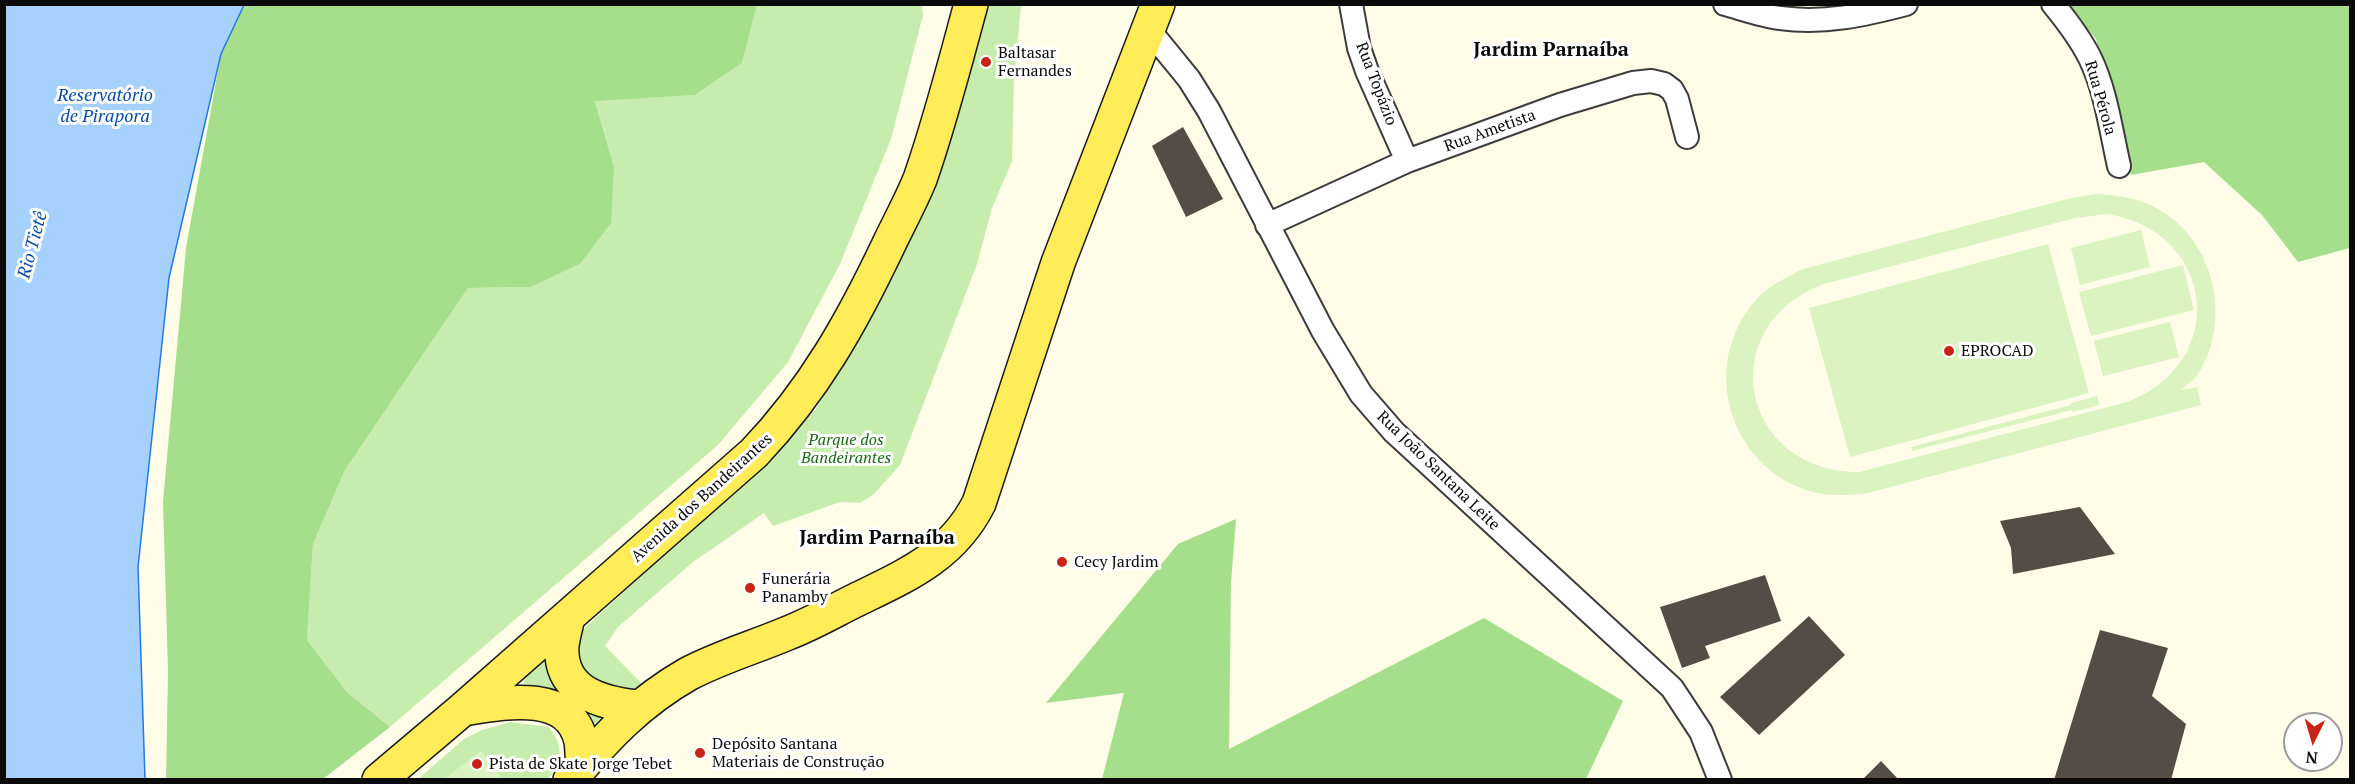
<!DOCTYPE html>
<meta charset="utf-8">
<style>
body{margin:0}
#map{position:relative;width:2355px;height:784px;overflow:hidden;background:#fffde8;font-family:"PT Serif",serif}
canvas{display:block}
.frame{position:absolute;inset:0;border:6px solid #0a0a0a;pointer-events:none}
.north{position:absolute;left:2283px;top:712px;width:60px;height:60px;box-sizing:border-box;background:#fff;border:2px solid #9d9d9d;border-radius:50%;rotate:185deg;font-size:16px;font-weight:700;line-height:24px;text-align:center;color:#0a0a0a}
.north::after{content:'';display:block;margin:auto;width:21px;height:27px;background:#c72416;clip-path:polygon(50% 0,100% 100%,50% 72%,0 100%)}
</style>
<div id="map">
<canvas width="2355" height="784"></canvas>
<div class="frame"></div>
<div class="north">N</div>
</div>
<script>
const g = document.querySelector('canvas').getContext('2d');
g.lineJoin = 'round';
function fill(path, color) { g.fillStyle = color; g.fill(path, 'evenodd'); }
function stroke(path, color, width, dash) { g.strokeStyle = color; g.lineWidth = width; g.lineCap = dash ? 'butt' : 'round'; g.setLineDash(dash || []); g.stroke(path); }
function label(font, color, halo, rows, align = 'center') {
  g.font = font + ' "PT Serif",serif'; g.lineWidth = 6; g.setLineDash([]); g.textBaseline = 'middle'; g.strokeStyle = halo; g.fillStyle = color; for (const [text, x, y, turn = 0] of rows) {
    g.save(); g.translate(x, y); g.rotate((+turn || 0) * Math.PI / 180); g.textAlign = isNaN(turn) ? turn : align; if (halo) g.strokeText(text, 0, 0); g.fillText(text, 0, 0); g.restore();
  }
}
fill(new Path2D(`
 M757,5h165l1,10 -32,124 -51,125 -52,98 -70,83 -328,282 -43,-35 -40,-52 6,-96 32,-74 123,-182 63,-1 49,-23 34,-97 -19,-67 100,-5 47,-32z
 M985,5h36l-7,75 -2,81 -20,47 -15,56 -77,201 -26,29 -14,9 -20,-1 -67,24 -9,-13 -71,49 -75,65 -13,19 41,42c-26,15 -46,-3 -68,-17l-3,-34 187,-172 54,-56 78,-133 42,-105z
 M547,659l62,56 -17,17c-22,-22 -35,-45 -68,-48v-6z
 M510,722l39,5c14,18 15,35 -1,52l-131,1 47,-41 18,-9z`), '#c6edae');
fill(new Path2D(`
 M244,5h513l-15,58 -47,32 -100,6 19,66 -3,56 -31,41 -49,23 -63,1 -123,182 -32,74 -6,96 40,52 43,35 -67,52 -157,1 2,-109 -5,-170 23,-253 35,-194z
 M2067,5h283v243l-52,14 -36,-47 -58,-53 -73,13 -35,-136z
 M1236,519l-5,64 -2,166 255,-131 139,83 -37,78h-484l22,-86 -78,10 132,-159z`), '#a6df8c');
fill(new Path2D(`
 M2097,194c17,1 33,3 49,9 55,23 81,86 65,142 -3,11 -9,24 -16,33 -4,4 -9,8 -14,12l16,-3 4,18 -333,88c-15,2 -30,3 -45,1 -62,-10 -103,-70 -96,-130 3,-27 17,-54 37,-72 12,-10 25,-16 39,-23l268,-71zM2108,214c108,18 122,149 19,188l-268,70c-119,0 -147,-147 -35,-188l251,-66z
 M2141,230l9,37 -70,18 -9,-37z
 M2048,244l41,149 -239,64 -41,-149z
 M2183,265l11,45 -103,26 -12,-44z
 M2170,322l9,35 -76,19 -9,-35z
 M2097,396l2,9 -26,7 -1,-2 -160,41 -1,-4 160,-42v-2z
 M481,751l20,26 -3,2h-54z`), '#dbf3c1');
const water = new Path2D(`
 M5,4l239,1 -23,49 -52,224 -31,289 7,212h-140z`);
fill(water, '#a6d1fd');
stroke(water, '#267bdb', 1.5);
fill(new Path2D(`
 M1183,127l40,72 -37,18 -34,-71z
 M2080,507l35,47 -102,20 -2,-26 -11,-27z
 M1765,575l16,46 -76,25 5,12 -28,10 -22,-61z
 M1809,616l36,39 -86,80 -39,-38z
 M2100,630l68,18 -16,48 34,28 -15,56h-117z
 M1881,761l18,19h-37z`), '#544d46');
const street = new Path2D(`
 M1351,4l8,44 8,23 40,90
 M1725,4c18,5 37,12 55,14 44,6 84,-3 126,-14
 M2053,4c14,17 27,34 37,54 16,33 21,73 29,108
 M1149,30l40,49 20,32 114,220 38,63 33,38 278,256 29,44 19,48
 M1267,225l140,-64 153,-56 73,-22 18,-2 13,3 8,6 5,9 10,38`);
const primary = new Path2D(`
 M568,617c-2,10 -5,19 -6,29 -3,46 39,57 76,61
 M463,709c38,-6 106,-21 118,32 1,7 1,16 2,23
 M379,780l84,-71 291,-256c60,-63 98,-131 135,-209 10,-21 22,-43 31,-65 20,-57 35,-116 51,-175
 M570,780c36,-43 69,-78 118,-106 32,-17 67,-27 100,-41 23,-9 44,-21 66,-32 51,-25 98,-44 125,-98l79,-240 100,-259`);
stroke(street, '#3d3d3d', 26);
stroke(primary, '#1b1b1b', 36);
stroke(street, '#fff', 22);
stroke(primary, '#ffec58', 33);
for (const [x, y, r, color] of [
 [986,62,6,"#c72416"],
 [1949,351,6,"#c72416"],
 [1062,562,6,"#c72416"],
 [750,588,6,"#c72416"],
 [700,753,6,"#c72416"],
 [477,764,6,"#c72416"]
]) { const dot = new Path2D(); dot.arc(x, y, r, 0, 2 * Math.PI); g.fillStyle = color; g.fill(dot); stroke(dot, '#fff', 2); }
label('16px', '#0a0a0a', '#fff', [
 ["Baltasar",998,53],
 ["Fernandes",998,71],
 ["EPROCAD",1961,351],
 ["Cecy Jardim",1074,562],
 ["Funerária",762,579],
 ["Panamby",762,597],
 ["Depósito Santana",712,744],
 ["Materiais de Construção",712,762],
 ["Pista de Skate Jorge Tebet",489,764]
], 'left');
label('16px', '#0a0a0a', '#fff', [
 ["Rua Topázio",1376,84,69],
 ["Rua Pérola",2100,98,74],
 ["Rua Ametista",1490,131,-20],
 ["Rua João Santana Leite",1438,471,44],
 ["Avenida dos Bandeirantes",702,498,-42]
]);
label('italic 16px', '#1c6716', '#fff', [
 ["Parque dos",846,440],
 ["Bandeirantes",846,458]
]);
label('italic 18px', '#094da7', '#fff', [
 ["Reservatório",105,96],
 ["de Pirapora",105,117],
 ["Rio Tietê",33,245,-75]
]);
label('bold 20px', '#0a0a0a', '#fff', [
 ["Jardim Parnaíba",1551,50],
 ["Jardim Parnaíba",877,538]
]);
</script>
